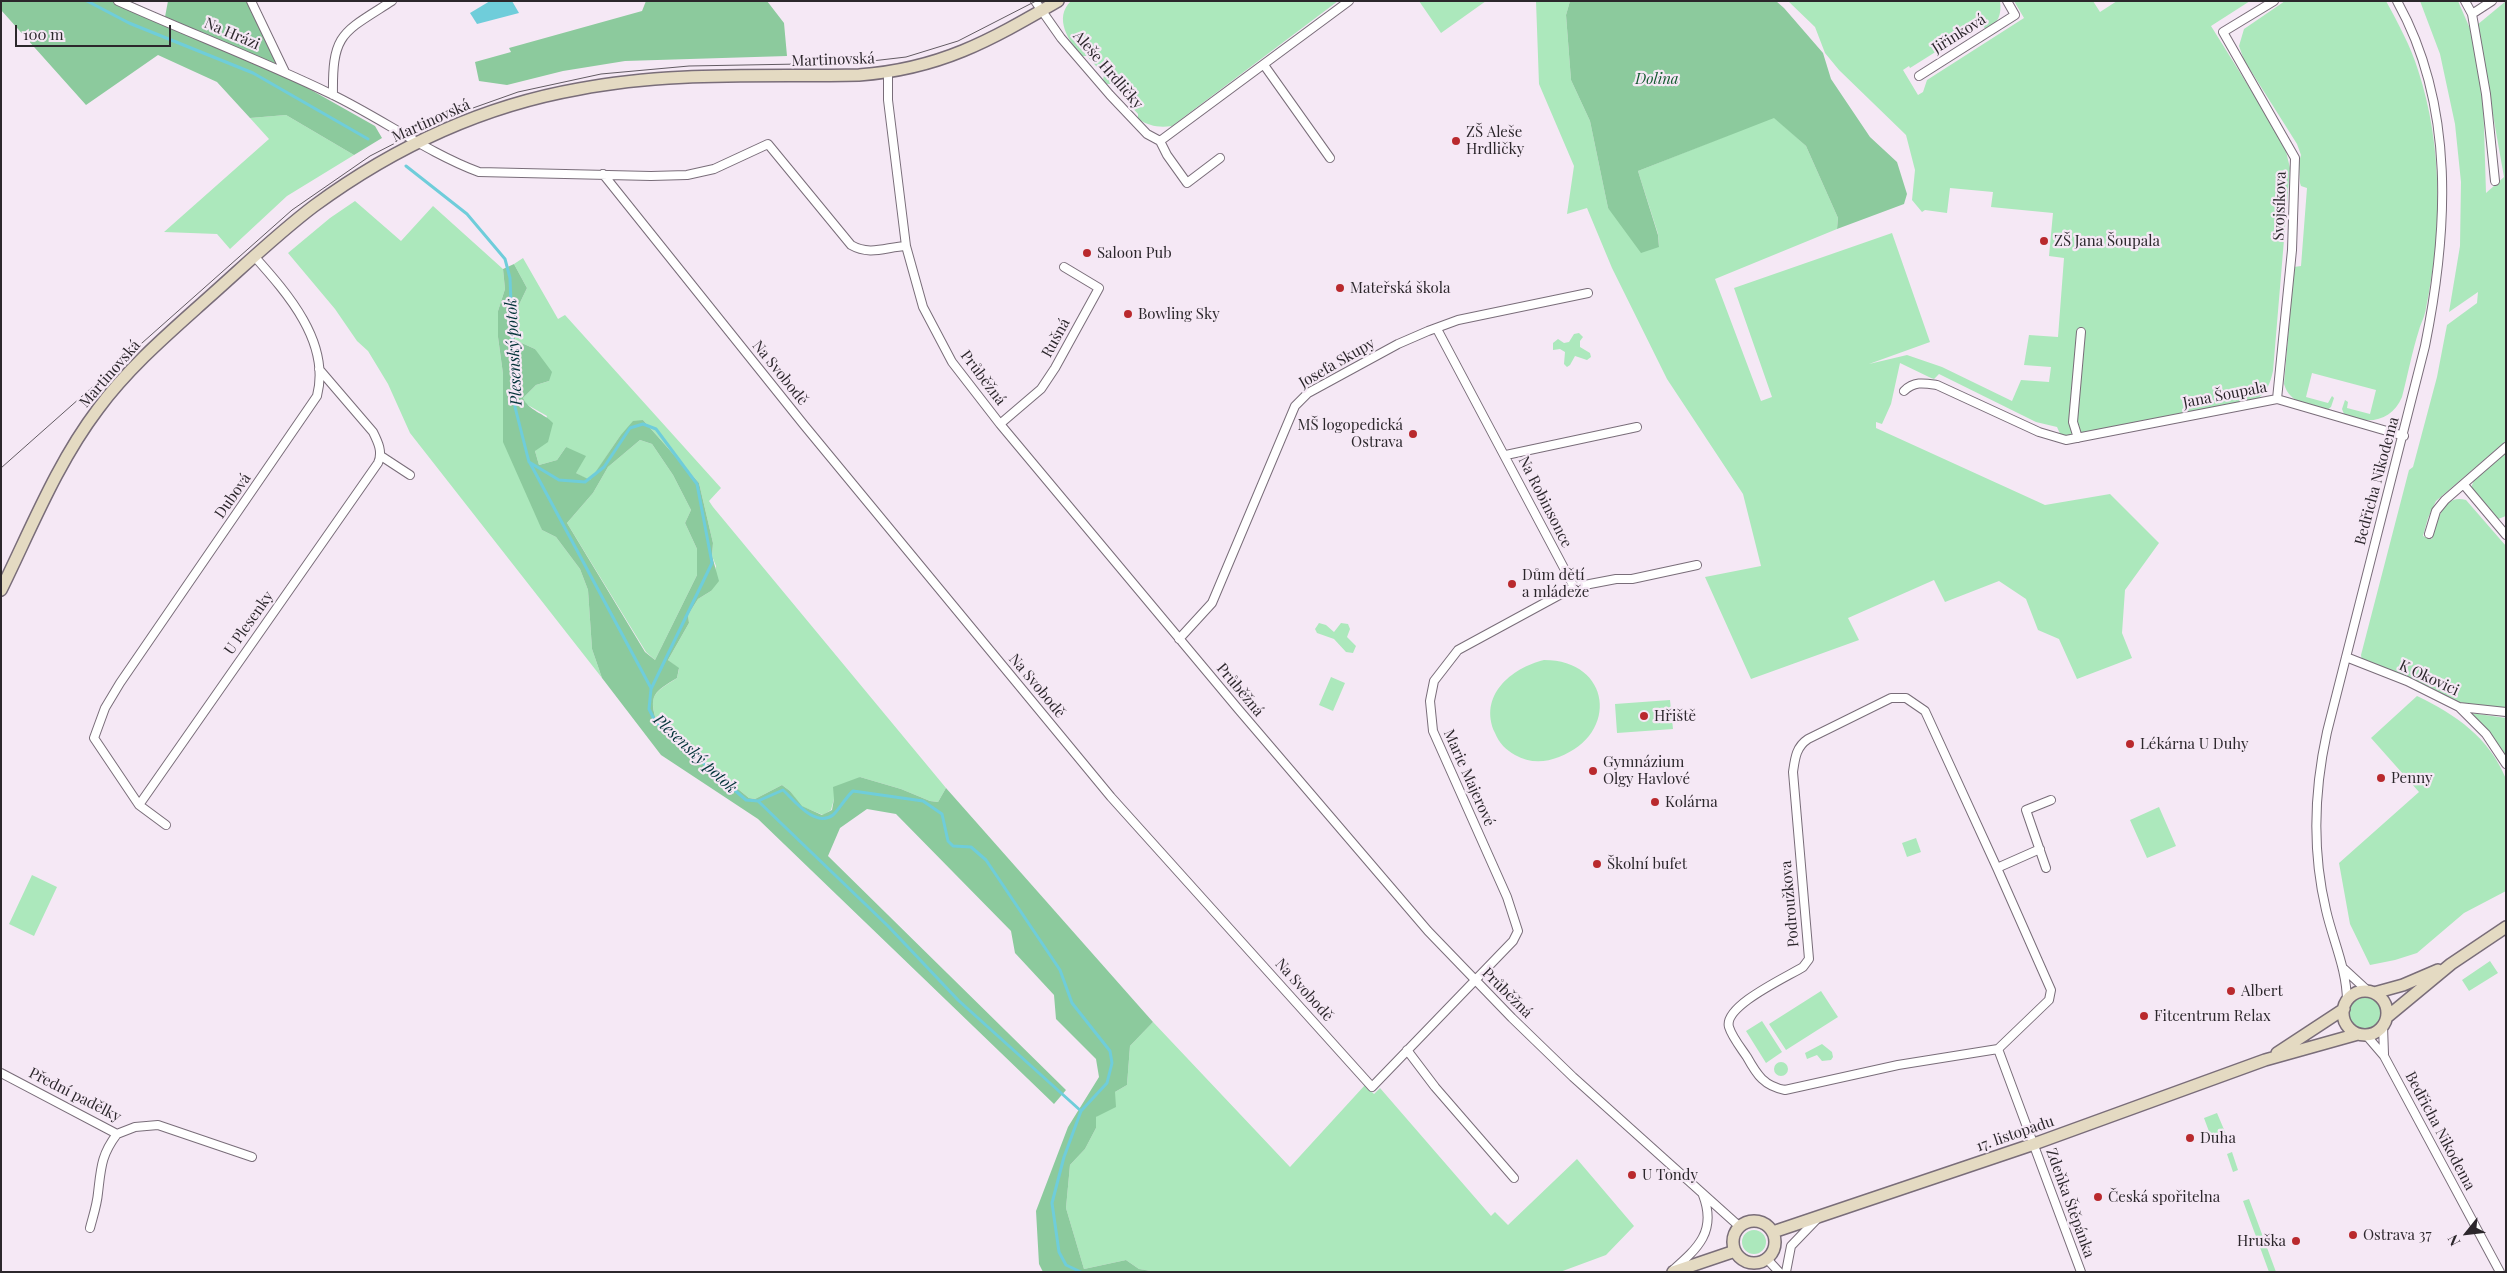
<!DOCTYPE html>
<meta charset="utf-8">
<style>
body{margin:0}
#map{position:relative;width:2507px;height:1273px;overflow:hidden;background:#f5e8f5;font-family:"Playfair Display",serif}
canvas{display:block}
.frame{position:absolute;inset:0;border:2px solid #2c272c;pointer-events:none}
.north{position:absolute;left:2442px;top:1208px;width:50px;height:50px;-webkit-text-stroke:4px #f5e8f5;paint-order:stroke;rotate:241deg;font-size:14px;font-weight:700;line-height:20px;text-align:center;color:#2c272c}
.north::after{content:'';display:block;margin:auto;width:18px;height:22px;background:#2c272c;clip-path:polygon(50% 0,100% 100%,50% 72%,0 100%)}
.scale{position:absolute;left:15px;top:25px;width:156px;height:22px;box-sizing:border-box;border:2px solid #2c272c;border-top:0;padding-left:6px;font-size:15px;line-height:18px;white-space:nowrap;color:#2c272c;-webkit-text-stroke:4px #f5e8f5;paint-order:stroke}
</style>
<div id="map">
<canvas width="2507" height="1273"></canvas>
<div class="frame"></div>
<div class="north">N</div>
<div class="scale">100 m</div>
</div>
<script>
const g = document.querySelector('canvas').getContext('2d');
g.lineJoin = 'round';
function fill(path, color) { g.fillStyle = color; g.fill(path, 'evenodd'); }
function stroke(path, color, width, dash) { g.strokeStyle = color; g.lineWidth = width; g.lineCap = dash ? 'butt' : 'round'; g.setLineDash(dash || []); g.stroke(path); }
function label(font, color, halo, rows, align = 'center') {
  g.font = font + ' "Playfair Display",serif'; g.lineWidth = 4.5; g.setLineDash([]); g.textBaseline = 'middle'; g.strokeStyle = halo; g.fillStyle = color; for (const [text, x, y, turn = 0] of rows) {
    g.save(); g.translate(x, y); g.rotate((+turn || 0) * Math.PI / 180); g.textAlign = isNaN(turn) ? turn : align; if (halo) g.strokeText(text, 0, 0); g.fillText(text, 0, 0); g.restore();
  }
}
fill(new Path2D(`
 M1071,1h267l-166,125c-13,2 -23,0 -34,-7v-5l-27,-30h-4l-4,-4 1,-5 -17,-19h-5c-13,-14 -29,-38 -11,-55z
 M1419,1h67l-45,32z
 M1536,1h34l-4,14 5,65 19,41 18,87 51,39 -1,-13 -20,-63 136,-54 32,29 32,72 -1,11 -122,50 46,122 11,-4 -38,-109 158,-55 38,109 -61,22 38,-9 35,12 70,34 9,-21 28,2 2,-15 -27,-2 5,-30 29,2 6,-79 -15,-2 4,-43 -62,-6 2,-15 -43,-4 -3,25 -22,-3 -3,2 -10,-12 3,-30 -9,-35 -67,-65 -14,-17 -10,-26 -27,-26h212c2,13 -2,24 -14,28l-6,-5 -70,44 -1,-2 -6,4 15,25 5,-3 4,-12 97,-62 -10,-17h79l7,11 17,-11h133l-39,25 73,117 6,25 -17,203c-3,13 -6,21 -17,29l-163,32 -32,4 -4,-9 -21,-5 -97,-48 -5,5 -3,-1 -31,-15 -9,41 -9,20 -6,-2v6l169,77 65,-11 49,49 -34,47 -3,43 10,25 -55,21 -18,-40 -21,-9 -12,-31 -27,-18 -54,21 -11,-22 -86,38 11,22 -108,39 -46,-102 56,-11 -18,-72 -76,-115 -55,-111 -25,-60 -20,6 7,-48 -35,-82z
 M2285,1h101c12,22 25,46 32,69 25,75 24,163 8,238 -1,8 -5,15 -7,22 -7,22 -11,44 -17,67 -10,24 -34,29 -58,17l-2,-5 3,-9 3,2 -1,6 23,6 6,-24 -64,-17 -6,24 22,6 4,-7 2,2 -3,9 -4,3c-18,-5 -37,-6 -43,-26l10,-117 7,-1 6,-78 -6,-2 -1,-3 -1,-21 2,-7 -4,-11 -53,-84 -5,-14 5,-17z
 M2420,1h38l13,30 12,65 3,97 18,-16 -27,-152 29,-24v440l-70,60 -8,17 -5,18 9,3c5,-17 11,-46 34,-39l40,46v164l-54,-9 -56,-29 -34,-11 -1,-6 48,-185 4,-3 24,-90 10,-52 30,-22 1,-11 -29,20 11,-66 1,-64 -6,-58 -15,-70z
 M286,115l68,40 -67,41 -57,53 -13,-15 -53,-2 105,-93 -19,-21z
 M355,201l46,40 32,-35 70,63 2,20 -7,22v26l5,37 39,156 14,7 24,32 8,21 4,59 10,29 -192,-245 -22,-49 -20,-33 -11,-10 -22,-32 -47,-56 42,-35z
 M523,258l35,61 7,-4 156,173 -12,13 4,6 233,281 -8,14 -8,-1 -29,-12 -41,-12 -26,22 -3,11 -8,5 -22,-9 -11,-15 -8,-6 -27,14 -6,-1 -92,-75c-9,-29 -3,-30 20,-45l2,-9 -11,-9 21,-37 -1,-8 10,-16 13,-8 5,-25 -4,-10 1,-13 -14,-60 -56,-63 -23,16 -30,45 -14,-8 -10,-26 -9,13 -18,5 -4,-14 12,-35 -21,-12 -3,-6 13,-13 13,-4 -14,-32 -20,-9 2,-31 10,-21 -13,-24z
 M1579,333l4,4 -3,4v6l10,6 1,4 -4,3 -12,-4 -5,9 -3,2 -3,-3 1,-12 -5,-3 -7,1v-7l5,-4 6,4 5,-1 5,-8z
 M640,440l12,4 21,31 18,35 -6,13 12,26v26l-42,85 -9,-8 -79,-129 26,-30 15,-26z
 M2506,453v63l-8,3 -27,-31 3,-8z
 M1319,623l7,2 8,7 7,-9 7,1 2,5 -3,8 9,9 -3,7 -7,-1 -12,-13 -17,-6 -2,-4z
 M1544,660c67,0 76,74 15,97 -15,6 -30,6 -44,-2 -9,-5 -16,-12 -20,-22 -17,-37 16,-65 49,-73z
 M1331,677l14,6 -12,28 -14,-6z
 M2417,696c39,19 72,41 89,83v112l-42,22 -47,40 -22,7 -25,5 -20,-41 -11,-61 80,-71 -48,-54z
 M1670,700l3,29 -56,4 -2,-29z
 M2471,713l35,5v42l-36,-45z
 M2159,807l17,39 -29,12 -17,-38z
 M1916,838l5,14 -14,5 -5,-14z
 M32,875l25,12 -23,49 -25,-12z
 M2490,961l8,12 -29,18 -7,-11z
 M1821,991l17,26 -52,33 -17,-26z
 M2349 1013a16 16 0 1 1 32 0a16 16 0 1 1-32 0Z
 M1762,1021l20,31 -16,11 -20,-32z
 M1153,1022l137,145 75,-82 9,9 6,-6 111,128 4,-4 13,13 69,-66 57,67 -28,29 -46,17h-403l-18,-3 -13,-9 -42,9 -18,-61 4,-43 15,-16 11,-21v-11l19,-25 12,-7 3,-39z
 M1822,1044l10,8 1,5 -2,3 -9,1 -5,-6 -10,4 -2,-6z
 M1774 1069a7 7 0 1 1 14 0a7 7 0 1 1-14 0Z
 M2217,1113l11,26 -14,6 -10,-27z
 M2232,1152l6,18 -5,2 -6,-18z
 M2249,1199l27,73h-7l-26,-71z
 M1742 1242a12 12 0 1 1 24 0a12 12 0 1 1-24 0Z`), '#ace8bc');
fill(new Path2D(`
 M1,1h129l35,16 3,-16h86l10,17 17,55 94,53 7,12 -28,17 -68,-40 -36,3 -33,-36 -59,-27 -72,50 -85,-95z
 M646,1h121l17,22 3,33 -162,5 -62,10 -56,14 -28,-4 -4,-19 36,-10 -2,-4 133,-37z
 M1570,1h206l8,7 39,45 8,26 39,58 27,25 10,32 -3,10 -67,25 1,-11 -32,-72 -32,-28 -136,53 20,64 1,12 -18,6 -33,-45 -18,-87 -19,-41 -5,-65z
 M514,264l13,24 -10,21 -2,31 20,9 17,23 -3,9 -13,4 -13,13c6,13 21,15 30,25l-5,19 -13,9 4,14 18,-5 9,-13 20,9 -10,17 14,7 30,-44 13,-15 10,-1 56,63 14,60 -1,13 7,25 -8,10 -13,8 -10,16 1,8 -21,37 11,8 -2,10c-23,14 -29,17 -20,45l92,75 6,1 27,-14 8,6 12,15 20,9 10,-5 2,-11 -1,-12 27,-10 41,12 29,12 8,1 8,-14 207,234 -23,24 -3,39 -12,7 1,15 -20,10v11l-11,21 -15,16 -4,43 18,61 42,-9 13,9 18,3h-114l-4,-8 -3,-53 32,-84 31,-50 -3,-18 -40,-40 -2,-24 -39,-42 -4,-22 -115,-117 -29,-5 -27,19 -12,28 238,234 -12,14 -296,-285 -97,-64 -59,-77 -10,-29 -4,-59 -8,-21 -24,-32 -14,-7 -39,-88v-68l-5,-37v-26l7,-22 -2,-20zM640,440l12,4 21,31 18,35 -6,13 12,26v26l-42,85 -10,-8 -78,-129 26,-30 15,-26z`), '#8cca9d');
fill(new Path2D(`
 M490,1h22l7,12 -42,11 -7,-11z`), '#6fcdda');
stroke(new Path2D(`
 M87,1l42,22 124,50 115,66
 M406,166l61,48 38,45 5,19 5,129 14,55 30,18 26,2 19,-15 26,-39 13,-4 13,5 41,55 15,79 -61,126 -2,20 6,12 91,79 12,1 25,-11c12,11 32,38 50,25 6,-5 12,-17 20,-24l70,10 19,13 6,27 5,5 18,1 15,13 74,110 12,33 38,48 2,12 -5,20 -26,28 -17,46 -12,46 7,49 7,13 15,7
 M530,463l121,225
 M758,801l130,125 70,74 123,111`), '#6fcdda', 3);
const street = new Path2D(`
 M118,1c71,32 143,59 213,93 50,24 97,59 148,78l172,4 36,-1 27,-6 54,-25 83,101c19,11 35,2 55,1
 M251,1l34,71
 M1035,1l26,37 49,57 37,39 13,7 7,14 20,28 33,-25
 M2274,1l-51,31 72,126 -3,92 -15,149
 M2465,1l7,13
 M2492,1l-20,13 14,80 9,87
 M1264,65l66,93
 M888,73v27l18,146 17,61 29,55 48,62 239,286 189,221 84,87 61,59 167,150
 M1919,76l96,-61 -8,-14
 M333,95c-1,-62 9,-62 59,-94
 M1160,141l189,-140
 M603,174l201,251 307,372 261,290 141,-146 5,-10 -11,-34 -74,-166 -3,-30 4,-20 24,-31 116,-63 42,-8h16l65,-14
 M1437,329l137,258
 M1904,391c10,-10 20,-8 33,-6l102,47 27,8 211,-41 127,37
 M1000,424l41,-35 14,-21 44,-80 -35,-21
 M2078,438l-5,-16 8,-90
 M1506,455l131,-28
 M381,456l29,19
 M2464,485l42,50
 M2429,534l7,-23 9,-11 61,-53
 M1179,639l33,-36 83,-197 13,-13 90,-49 30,-13 30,-11 130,-27
 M2346,657l61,24 52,26 27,27 20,30
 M2459,707l47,5
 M139,805l239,-342c5,-11 0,-21 -5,-31l-54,-63
 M166,825l-27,-20 -45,-67 11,-30 15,-25 197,-287c14,-54 -30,-103 -63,-140
 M1997,868l43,-19
 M2046,868l-20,-58 25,-10
 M2344,969l25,23
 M2347,1002c0,-33 -14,-61 -21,-92 -14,-59 -12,-119 1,-178l98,-386c23,-114 31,-239 -28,-345
 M2383,1026l1,28
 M2366,1035l18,21 116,216
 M1998,1049l51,-49 2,-10 -54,-122 -72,-157 -19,-13h-15l-83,41c-12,8 -13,19 -15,33l16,187 -6,8c-16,10 -80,39 -74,60 3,10 12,21 18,30 10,18 17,29 38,33l113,-25 100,-16 83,223
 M1407,1050l28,37 79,91
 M1,1073l116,61 18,-7 23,-2 94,32
 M90,1228c3,-12 7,-23 8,-35 3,-25 3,-38 19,-59
 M1767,1259l12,13
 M1673,1270c25,-22 44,-39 30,-75
 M1786,1272l5,-26 27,-28`);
const secondary = new Path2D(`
 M1,590c30,-61 56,-127 97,-181 31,-42 71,-76 110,-111 35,-31 69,-64 106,-92 79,-58 168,-100 265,-117 91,-18 187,-12 280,-14 81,-6 130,-34 199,-74
 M2343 1013a22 22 0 1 1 44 0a22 22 0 1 1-44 0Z
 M2374,993l29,-8 35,-15
 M2387,1017l64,-53 55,-37
 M2277,1053l67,-44
 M1733 1242a21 21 0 1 1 42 0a21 21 0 1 1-42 0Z
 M1773,1232l261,-88 231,-84 93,-26
 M1673,1272l62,-21`);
stroke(street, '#796d79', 10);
stroke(secondary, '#796d79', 14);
stroke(street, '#fff', 8);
stroke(secondary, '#e4dac2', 11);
stroke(new Path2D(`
 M1,468l291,-258 78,-54 72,-37 76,-27 83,-18 88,-8 166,-3 51,-6 52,-16 78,-40`), '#635b63', 1);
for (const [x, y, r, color] of [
 [1456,141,5,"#b9292d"],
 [2044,241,5,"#b9292d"],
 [1087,253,5,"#b9292d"],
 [1340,288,5,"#b9292d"],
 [1128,314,5,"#b9292d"],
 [1413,434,5,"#b9292d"],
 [1512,584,5,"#b9292d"],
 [1644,716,5,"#b9292d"],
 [2130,744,5,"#b9292d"],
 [1593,771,5,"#b9292d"],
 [2381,778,5,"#b9292d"],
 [1655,802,5,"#b9292d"],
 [1597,864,5,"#b9292d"],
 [2231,991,5,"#b9292d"],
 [2144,1016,5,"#b9292d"],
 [2190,1138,5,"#b9292d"],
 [1632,1175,5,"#b9292d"],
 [2098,1197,5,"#b9292d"],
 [2353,1235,5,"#b9292d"],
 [2296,1241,5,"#b9292d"]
]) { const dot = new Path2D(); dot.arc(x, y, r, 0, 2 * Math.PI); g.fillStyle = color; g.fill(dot); stroke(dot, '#f5e8f5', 2); }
label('15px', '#2c272c', '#f5e8f5', [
 ["Na Hrázi",232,34,23],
 ["Jiřinková",1959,34,-32],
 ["Martinovská",833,60,-2],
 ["Aleše Hrdličky",1108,70,49],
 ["Martinovská",431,121,-24],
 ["Svojsíkova",2280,206,-88],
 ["Rušná",1056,338,-61],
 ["Josefa Skupy",1337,363,-30],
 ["Na Svobodě",780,373,51],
 ["Martinovská",110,374,-49],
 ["Průběžná",983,378,53],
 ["Jana Šoupala",2225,395,-11],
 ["Bedřicha Nikodema",2377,481,-75],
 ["Dubová",233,496,-55],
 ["Na Robinsonce",1545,502,63],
 ["U Plesenky",249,623,-55],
 ["K Okovici",2429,678,25],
 ["Na Svobodě",1037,686,50],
 ["Průběžná",1240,690,50],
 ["Marie Majerové",1469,778,66],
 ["Podroužkova",1790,904,-95],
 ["Na Svobodě",1304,990,48],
 ["Průběžná",1507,993,45],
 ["Přední padělky",75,1095,27],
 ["Bedřicha Nikodema",2440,1131,62],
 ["17. listopadu",2015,1134,-19],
 ["Zdeňka Štěpánka",2070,1203,70]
]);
label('italic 15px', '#135930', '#f5e8f5', [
 ["Dolina",1657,79]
]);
label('15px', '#2c272c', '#f5e8f5', [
 ["ZŠ Aleše",1466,132],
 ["Hrdličky",1466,149],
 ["ZŠ Jana Šoupala",2054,241],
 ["Saloon Pub",1097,253],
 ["Mateřská škola",1350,288],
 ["Bowling Sky",1138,314],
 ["MŠ logopedická",1403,425,"right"],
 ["Ostrava",1403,442,"right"],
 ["Dům dětí",1522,575],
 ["a mládeže",1522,592],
 ["Hřiště",1654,716],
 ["Lékárna U Duhy",2140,744],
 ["Gymnázium",1603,762],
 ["Olgy Havlové",1603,779],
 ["Penny",2391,778],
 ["Kolárna",1665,802],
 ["Školní bufet",1607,864],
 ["Albert",2241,991],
 ["Fitcentrum Relax",2154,1016],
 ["Duha",2200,1138],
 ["U Tondy",1642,1175],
 ["Česká spořitelna",2108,1197],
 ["Ostrava 37",2363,1235],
 ["Hruška",2286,1241,"right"]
], 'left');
label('italic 16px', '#04343a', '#f5e8f5', [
 ["Plesenský potok",514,352,-93],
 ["Plesenský potok",695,754,43]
]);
</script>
